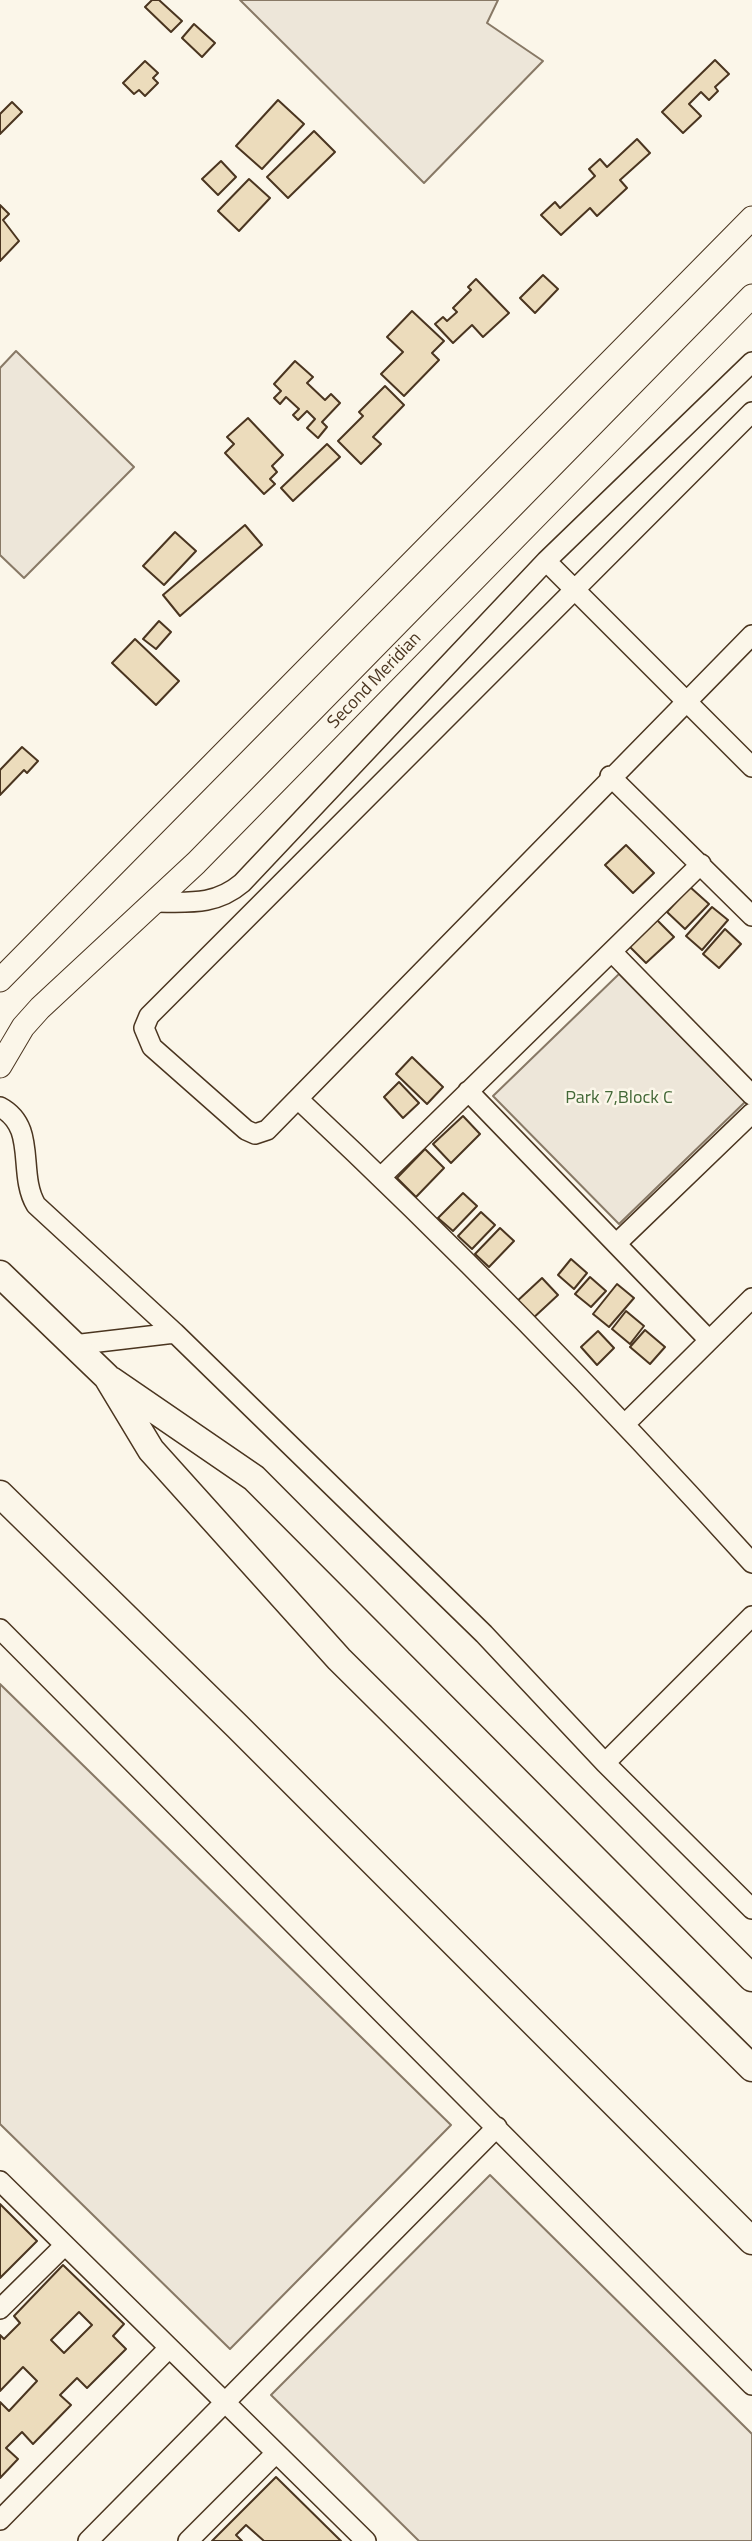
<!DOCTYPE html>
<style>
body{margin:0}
canvas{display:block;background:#fbf6e9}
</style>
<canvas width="752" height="2541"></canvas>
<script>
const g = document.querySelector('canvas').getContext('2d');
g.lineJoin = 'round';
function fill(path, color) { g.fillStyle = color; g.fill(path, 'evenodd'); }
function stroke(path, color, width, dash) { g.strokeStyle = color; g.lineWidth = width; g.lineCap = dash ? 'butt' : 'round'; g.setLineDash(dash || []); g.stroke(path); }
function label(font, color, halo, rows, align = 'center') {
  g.font = font + ' "Titillium Web",sans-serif'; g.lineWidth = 5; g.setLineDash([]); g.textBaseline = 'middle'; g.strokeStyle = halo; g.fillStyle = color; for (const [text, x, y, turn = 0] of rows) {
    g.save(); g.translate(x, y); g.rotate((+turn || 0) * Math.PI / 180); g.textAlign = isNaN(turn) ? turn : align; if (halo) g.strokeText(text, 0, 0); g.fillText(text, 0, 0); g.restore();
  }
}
const green = new Path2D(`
 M240,0h258l-11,23 56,38 -119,122z
 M16,351l118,116 -110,111 -24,-23v-187z
 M619,974l126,128 -126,122 -126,-128z
 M0,1684l451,441 -221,224 -230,-225z
 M490,2175l262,259v107h-333l-148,-146z`);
fill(green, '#ede6d9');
stroke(green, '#887966', 2);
const building = new Path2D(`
 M152,0h7l23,21 -11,11 -26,-25z
 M194,24l21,19 -13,14 -20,-19z
 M715,60l14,14 -14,13 3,4 -9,9 -8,-8 -12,12 12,12 -18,17 -21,-21z
 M145,61l13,12 -5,5 5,5 -13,13 -6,-6 -5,4 -11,-11z
 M278,100l26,24 -42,45 -26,-23z
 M12,102l10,10 -22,22v-20z
 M314,131l21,21 -47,46 -21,-21z
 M637,139l13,14 -30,27 7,8 -30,28 -7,-8 -29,27 -20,-20 14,-13 5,6 35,-32 -6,-7 11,-10 7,8z
 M221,161l15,16 -18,18 -16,-16z
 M249,179l21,19 -31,33 -21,-20z
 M0,205l9,9 -6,6 16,21 -19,20z
 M543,275l15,14 -23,24 -15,-15z
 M476,279l33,34 -26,24 -11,-12 -19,18 -18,-19 8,-7 4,4 10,-9 -4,-4 18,-18 -3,-3z
 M412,311l32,30 -12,12 7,7 -35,36 -23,-22 22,-22 -16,-15z
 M295,361l18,16 -6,6 18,17 6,-6 9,9 -18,19 5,5 -9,11 -11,-10 8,-9 -8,-8 -9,9 -5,-5 6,-6 -13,-12 -6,7 -6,-6 7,-7 -7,-7z
 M385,386l19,19 -31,32 8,7 -20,20 -23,-23 25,-25 -4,-4z
 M248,418l35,37 -11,11 5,6 -7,7 5,5 -11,10 -39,-41 9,-9 -7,-7z
 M327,444l13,13 -47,44 -12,-13z
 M245,525l17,20 -82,71 -17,-21z
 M175,532l21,19 -32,34 -21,-19z
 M159,621l12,11 -15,17 -13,-10z
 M135,639l44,42 -23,24 -44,-42z
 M22,747l16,14 -11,12 -3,-3 -24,25v-25z
 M626,845l28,28 -21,20 -28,-28z
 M690,887l19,17 -24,25 -18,-17z
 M712,907l16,13 -26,30 -16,-14z
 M654,917l20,20 -28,26 -20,-20z
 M725,929l16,15 -22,24 -16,-14z
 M412,1057l31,30 -16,17 -31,-30z
 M399,1082l20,21 -16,15 -19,-21z
 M463,1116l17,18 -29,29 -18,-19z
 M425,1149l19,19 -28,29 -19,-19z
 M463,1193l14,13 -24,25 -15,-13z
 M481,1212l14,13 -23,24 -14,-13z
 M500,1228l14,13 -25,26 -14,-13z
 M571,1259l16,14 -13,16 -16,-14z
 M590,1277l16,14 -15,16 -16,-13z
 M542,1278l16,17 -28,26 -16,-17z
 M617,1284l17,14 -25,29 -16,-13z
 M626,1311l18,15 -14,18 -18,-15z
 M645,1330l20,17 -15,17 -20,-17z
 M598,1331l16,17 -17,17 -16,-18z
 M0,2204l37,37 -37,37z
 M63,2265l61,59 -11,12 13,13 -39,39 -10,-10 -17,17 11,10 -38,39 -11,-12 -16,16 12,11 -18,19v-76l9,9 28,-30 -14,-14 -23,24v-56l4,4 16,-16 -6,-7zM79,2312l13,13 -28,28 -13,-13z
 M276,2477l65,64h-77l-18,-16 -10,10 6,6h-30z`);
fill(building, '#ecdcbc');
stroke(building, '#4a3520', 2);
const minor = new Path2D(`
 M752,412l-603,604 -5,12 8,19 94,83 9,4 12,-4 485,-495
 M546,561l206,206
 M610,776l142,140
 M154,902c34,0 61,4 88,-19l304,-322 206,-199
 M612,952l140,143
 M468,1091l240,248
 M298,1099c158,148 309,303 454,464
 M0,1107c38,20 17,66 36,98l139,128 309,301 121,129 147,146
 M381,1177l320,-313
 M616,1244l136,-131
 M73,1345l102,-12
 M626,1423l126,-125
 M0,1629l752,756
 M605,1763l147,-147
 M0,2181l366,360
 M0,2309l65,-64
 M0,2520l169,-172
 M88,2541l409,-414
 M188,2541l88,-88`);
const tertiary = new Path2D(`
 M0,980l752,-762
 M0,1066l23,-39 17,-19 156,-145 556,-567`);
const secondary = new Path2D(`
 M0,1274l107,103 44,73 188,209 413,409
 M111,1380l143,98 498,500
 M0,1494l237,232 515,515`);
stroke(minor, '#4a3520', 22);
stroke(tertiary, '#4a3520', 25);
stroke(secondary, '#4a3520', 29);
stroke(minor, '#fbf6e9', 19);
stroke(tertiary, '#fbf6e9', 23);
stroke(secondary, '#fbf6e9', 26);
label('18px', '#4a3520', '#fbf6e9', [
 ["Second Meridian",375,681,-46]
]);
label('18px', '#436837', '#fbf6e9', [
 ["Park 7,Block C",619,1099]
]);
</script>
